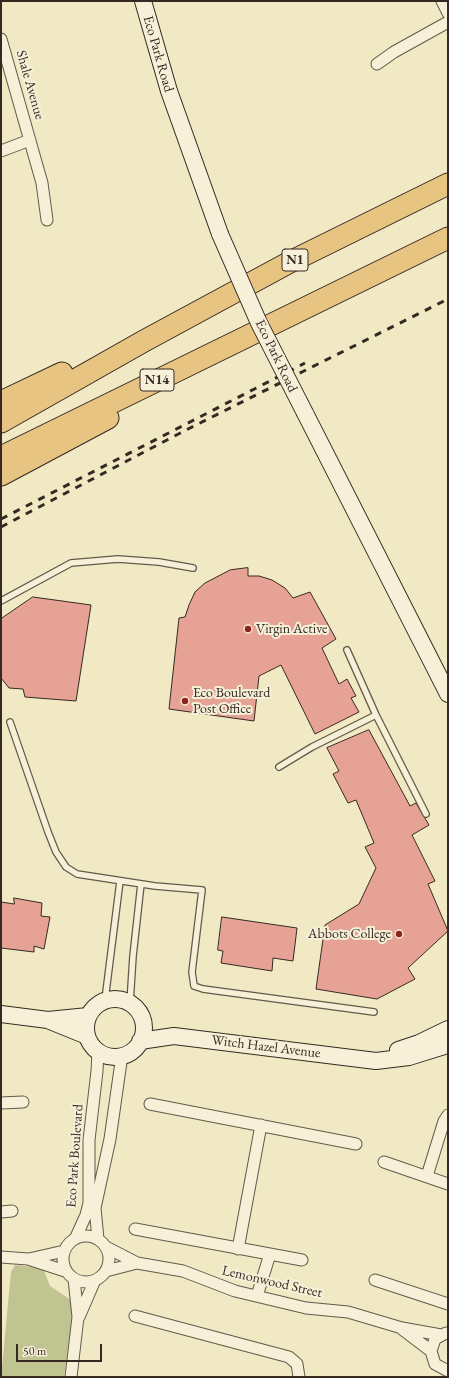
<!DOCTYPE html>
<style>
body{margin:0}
#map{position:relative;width:449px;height:1378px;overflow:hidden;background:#f1e8c4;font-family:"EB Garamond",serif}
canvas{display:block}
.frame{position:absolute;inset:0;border:2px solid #352922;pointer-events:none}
.scale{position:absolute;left:16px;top:1344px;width:86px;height:18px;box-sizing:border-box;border:2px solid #352922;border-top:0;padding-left:5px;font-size:12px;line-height:14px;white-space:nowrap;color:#352922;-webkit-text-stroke:3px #f6f0d9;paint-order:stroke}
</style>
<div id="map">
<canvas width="449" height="1378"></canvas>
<div class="frame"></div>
<div class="scale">50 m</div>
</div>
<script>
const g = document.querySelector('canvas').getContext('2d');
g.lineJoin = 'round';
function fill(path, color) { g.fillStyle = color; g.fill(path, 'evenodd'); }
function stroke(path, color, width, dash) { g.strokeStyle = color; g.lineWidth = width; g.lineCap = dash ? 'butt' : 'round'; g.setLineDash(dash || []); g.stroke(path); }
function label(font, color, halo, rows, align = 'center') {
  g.font = font + ' "EB Garamond",serif'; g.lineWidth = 4; g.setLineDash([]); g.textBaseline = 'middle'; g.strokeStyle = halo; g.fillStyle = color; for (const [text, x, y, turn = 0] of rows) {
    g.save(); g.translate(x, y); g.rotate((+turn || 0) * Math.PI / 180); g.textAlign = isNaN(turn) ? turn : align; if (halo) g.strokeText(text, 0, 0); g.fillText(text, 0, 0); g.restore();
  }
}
fill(new Path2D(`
 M15,1265l28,3 7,18 24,16 -10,75h-63l10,-105z`), '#c0c490');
const building = new Path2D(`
 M248,568v8h11l13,4 13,8 8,10 17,-6 26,47 -14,9 17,36 8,-5 9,17 -5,2 8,14 -44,22 -34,-69 -22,11 -5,45 -85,-12 10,-91 6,-1 4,-12 6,-13 10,-9 25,-13z
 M33,597l58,8 -15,96 -51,-4 -2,-8 -14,-1 -8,-10v-59z
 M369,730l41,76 6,-3 13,22 -17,10 23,46 -7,3 20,47 -40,37 7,11 -38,20 -61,-10 9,-64 34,-21 17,-36 -11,-21 9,-4 -18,-43 -8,3 -15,-29 6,-3 -12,-23z
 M14,898l28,5 -1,13 9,1 -6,32 -10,-3v6l-33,-4v-46l13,2z
 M222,917l75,11 -4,33 -20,-3 -1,13 -51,-8 2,-12 -5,-1z`);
fill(building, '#e6a295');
stroke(building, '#352922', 1);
const lane = new Path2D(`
 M1,601l70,-38 47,-4 41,3 34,6
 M347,650l29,65 50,99
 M10,722l38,110 8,20 10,15 11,7 78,12 47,4 -10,82 2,14 9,3 171,23
 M279,767l33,-20 64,-32
 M105,1000l15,-119
 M130,1003l3,-47 8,-72`);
const street = new Path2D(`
 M442,1l6,12
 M1,39l41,144 5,37
 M377,64l17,-12 54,-30
 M1,151l29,-11
 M1,1103l22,-1
 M150,1104l206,40
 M384,1162l64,22
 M427,1176l17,-55 4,-6
 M1,1212l11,-1
 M135,1229l167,31
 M63 1259a23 23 0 1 1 46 0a23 23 0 1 1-46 0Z
 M76,1237l10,-22 3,-12v-63l8,-69 1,-20
 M98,1239l-3,-31 15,-69 12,-84
 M106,1247l31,16 46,8 52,20 71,17 42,4 54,16 39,7
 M238,1249l23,-124
 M1,1257l27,2 37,12
 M29,1259l35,-8
 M106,1271l31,-8
 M375,1280l73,24
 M257,1296l13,-42
 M135,1316l154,41 8,7 2,13
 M79,1317l16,-37
 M402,1329l29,22
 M446,1333l-11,6 -4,12 4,13 13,7
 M71,1377l7,-60 -4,-38`);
const secondary = new Path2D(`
 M143,1l26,90 51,143
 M305,413l143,281
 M86 1028a29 29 0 1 1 58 0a29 29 0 1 1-58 0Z
 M1,1014l47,6 40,-4
 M50,1021l37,15
 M140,1041l34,-5 202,25 33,-4 39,-12
 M398,1050l21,-7 29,-14`);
const highway = new Path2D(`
 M1,402l61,-29
 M1,422l143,-81 146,-79 158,-78
 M1,457l447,-219
 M1,475l107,-57`);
stroke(lane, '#64594a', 8);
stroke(street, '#64594a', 13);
stroke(secondary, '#352922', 18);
stroke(highway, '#352922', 23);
stroke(lane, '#f6f0d9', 5.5);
stroke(street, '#f6f0d9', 11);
stroke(secondary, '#f6f0d9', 16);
stroke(highway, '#e8c482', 21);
stroke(new Path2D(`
 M1,519l304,-156
 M1,527l185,-97 262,-131`), '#352922', 3, [7, 7]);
const secondaryBridge = new Path2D(`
 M220,234l39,89 46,90`);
stroke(secondaryBridge, '#352922', 18, []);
stroke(secondaryBridge, '#f6f0d9', 16);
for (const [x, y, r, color] of [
 [248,629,4,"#8f2418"],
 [185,701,4,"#8f2418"],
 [399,934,4,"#8f2418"]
]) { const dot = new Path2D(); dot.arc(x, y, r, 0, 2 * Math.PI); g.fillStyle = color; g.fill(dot); stroke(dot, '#f6f0d9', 1.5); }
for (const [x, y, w] of [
 [295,260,26],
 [157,380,34]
]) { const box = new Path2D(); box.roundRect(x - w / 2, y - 11, w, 22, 3); g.fillStyle = '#f6f0d9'; g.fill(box); stroke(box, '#352922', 1); }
label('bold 13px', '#352922', null, [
 ["N1",295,260],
 ["N14",157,380]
]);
label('14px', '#352922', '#f6f0d9', [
 ["Eco Park Road",158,54,74],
 ["Shale Avenue",30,85,74],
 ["Eco Park Road",276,356,64],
 ["Witch Hazel Avenue",266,1047,7],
 ["Eco Park Boulevard",75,1156,-86],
 ["Lemonwood Street",272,1282,13]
]);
label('14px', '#352922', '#f6f0d9', [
 ["Virgin Active",256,629],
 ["Eco Boulevard",193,693],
 ["Post Office",193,709],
 ["Abbots College",391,934,"right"]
], 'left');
</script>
